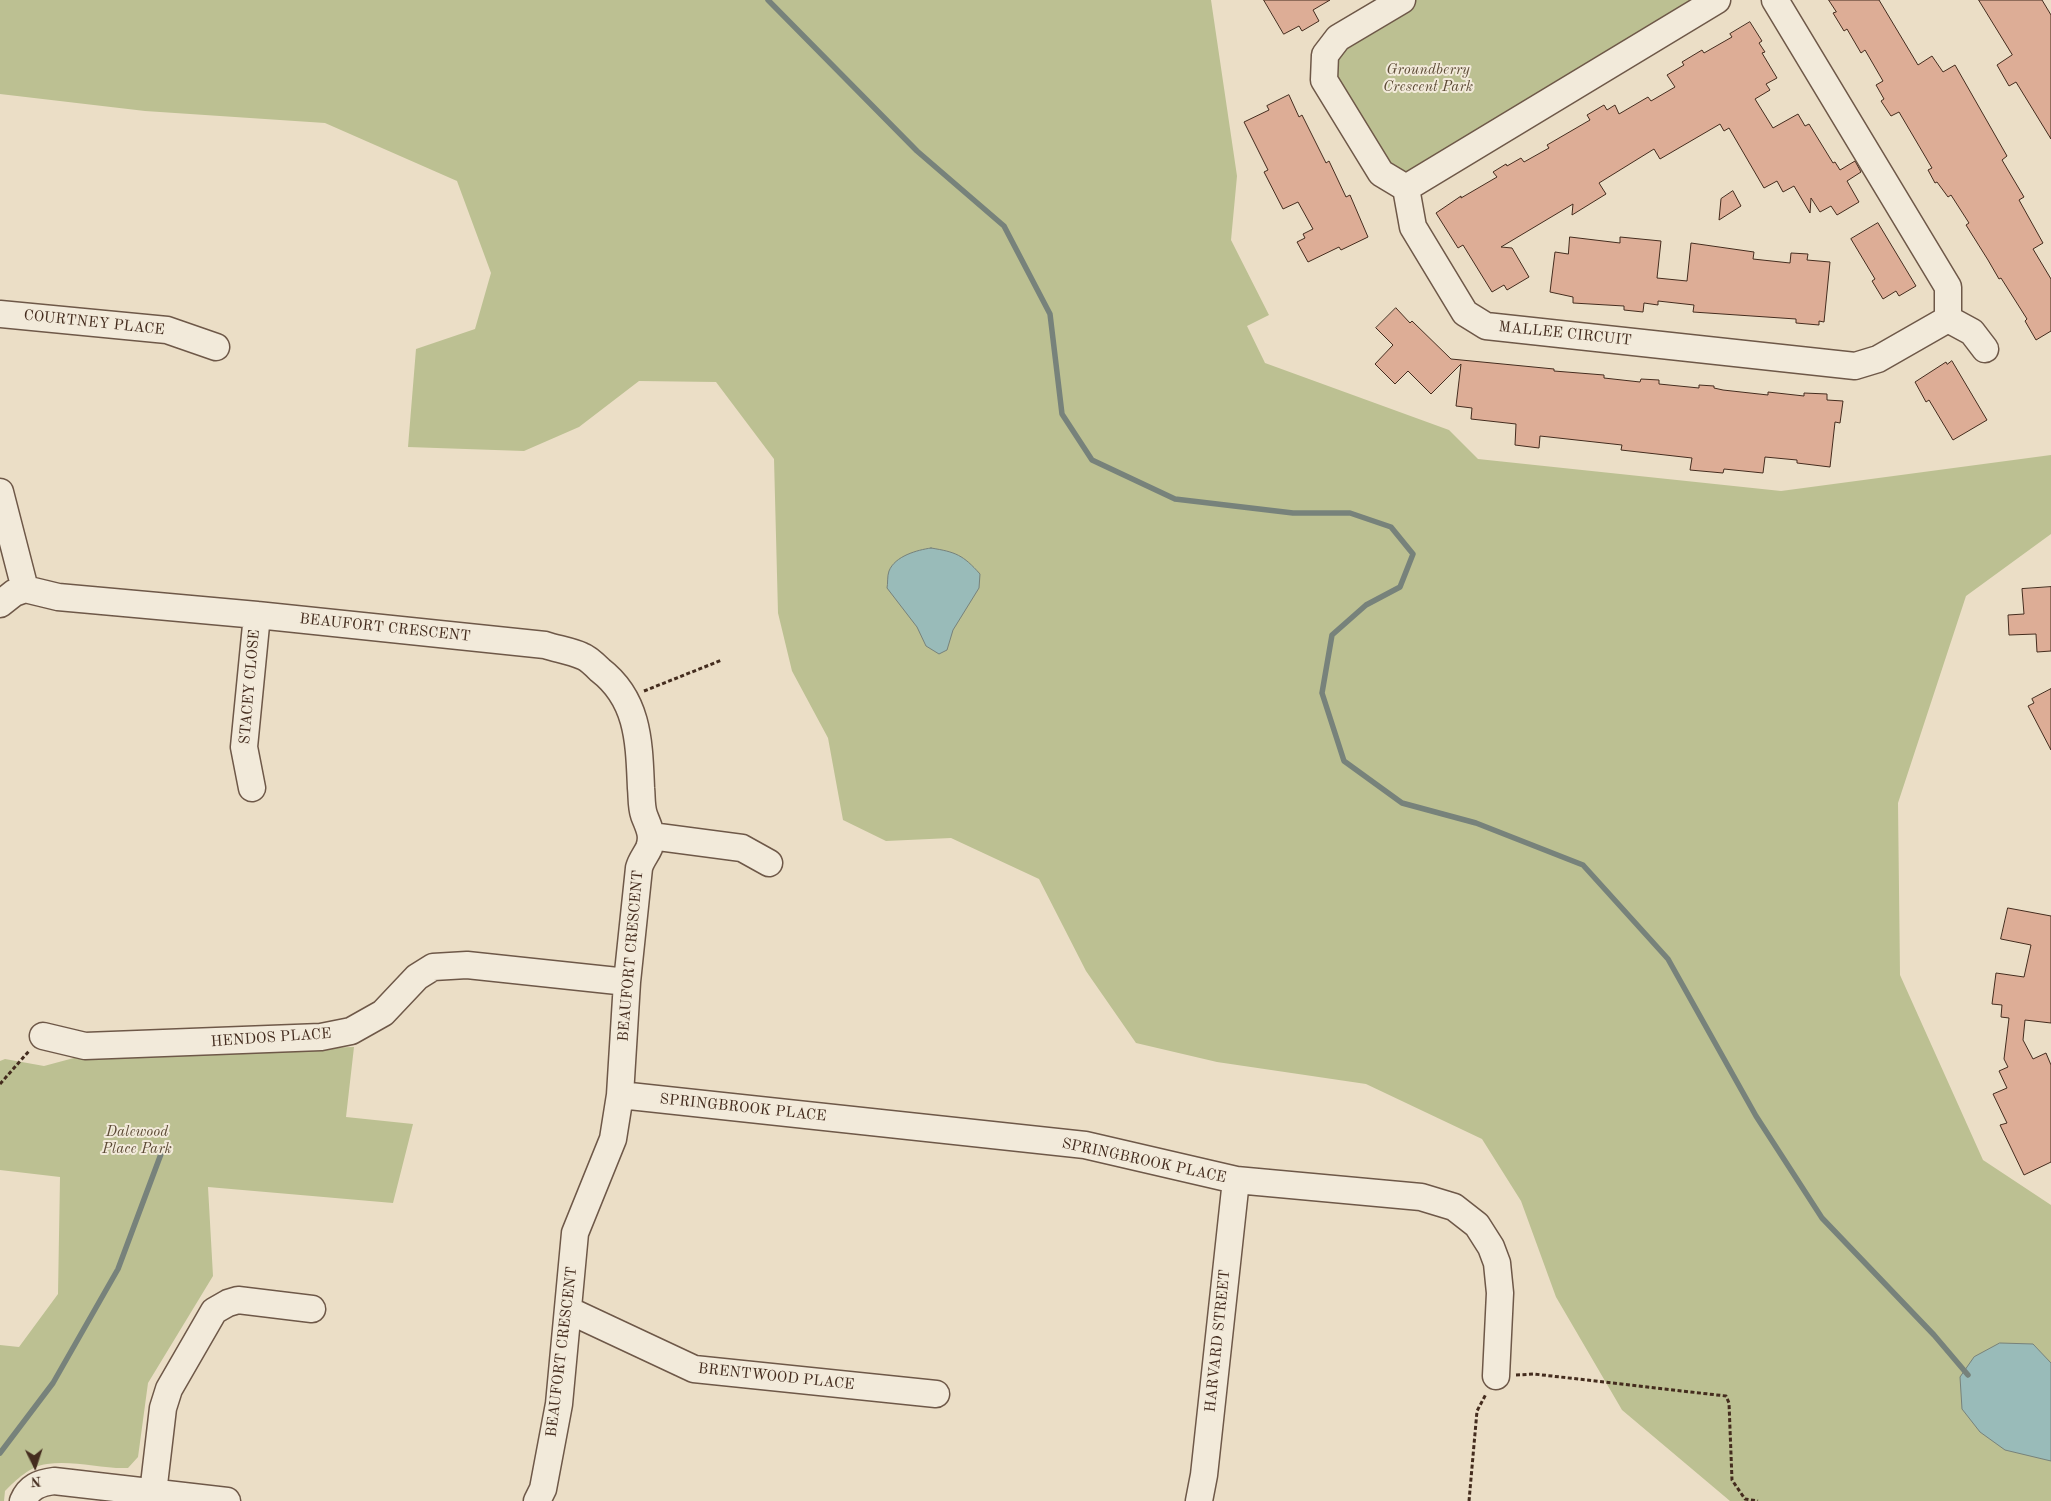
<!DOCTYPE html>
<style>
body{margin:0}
#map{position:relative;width:2051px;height:1501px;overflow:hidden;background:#ebdec6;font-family:"Old Standard TT",serif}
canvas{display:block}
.north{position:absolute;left:10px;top:1441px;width:50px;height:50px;-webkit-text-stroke:4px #f2eada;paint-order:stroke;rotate:176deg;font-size:14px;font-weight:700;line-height:20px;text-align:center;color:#442c1e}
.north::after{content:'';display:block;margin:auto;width:18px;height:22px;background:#442c1e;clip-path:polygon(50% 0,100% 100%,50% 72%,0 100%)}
</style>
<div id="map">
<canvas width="2051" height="1501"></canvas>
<div class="north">N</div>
</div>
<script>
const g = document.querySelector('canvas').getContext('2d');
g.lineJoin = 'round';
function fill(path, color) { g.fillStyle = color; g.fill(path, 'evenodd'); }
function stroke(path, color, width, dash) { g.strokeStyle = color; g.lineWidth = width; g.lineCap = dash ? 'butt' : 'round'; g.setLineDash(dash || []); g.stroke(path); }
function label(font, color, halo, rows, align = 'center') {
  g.font = font + ' "Old Standard TT",serif'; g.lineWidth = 4; g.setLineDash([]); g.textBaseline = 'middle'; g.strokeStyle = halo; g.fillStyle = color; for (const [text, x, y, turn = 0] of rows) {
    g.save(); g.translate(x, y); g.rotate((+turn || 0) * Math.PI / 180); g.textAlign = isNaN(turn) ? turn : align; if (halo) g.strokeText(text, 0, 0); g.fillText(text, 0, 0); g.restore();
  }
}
fill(new Path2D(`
 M0,0h1211l26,176 -6,64 38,75 -22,11 18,37 184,67 29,29 303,32 270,-36v79l-85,62 -68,207 2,172 83,185 68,45v296h-321l-108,-91 -66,-113 -35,-96 -39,-62 -116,-55 -149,-22 -81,-19 -50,-72 -47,-92 -88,-41 -65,3 -43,-21 -15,-82 -36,-67 -14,-58 -4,-154 -58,-77 -77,-1 -60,46 -55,24 -116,-4 8,-98 59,-20 16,-56 -34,-92 -132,-58 -180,-12 -145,-17z
 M1416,0h286l-296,174 -18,-6 -51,-84 -4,-18 19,-28z
 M354,1047l-8,70 67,7 -20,79 -185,-16 5,89 -65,107 -10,74 -10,11c-26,1 -55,-8 -81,-4 -17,2 -31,16 -42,27l-1,10h-4v-156l19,2 39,-53 2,-117 -60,-7v-109l5,-2 39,7 41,-11z`), '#bcc092');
const water = new Path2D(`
 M931,548c25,4 32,7 49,26l-1,14 -26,42 -6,20 -8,4 -13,-8 -9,-19 -30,-39c1,-4 0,-12 2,-17 6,-15 28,-21 42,-23z
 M2000,1343l33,1 18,19v98l-46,-11 -25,-18 -18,-23 -2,-32 14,-20z`);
fill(water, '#99bbb9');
stroke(water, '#77827b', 1);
stroke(new Path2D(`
 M768,0l149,151 87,75 46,88 12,100 30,46 83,39 118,14h57l41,14 22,27 -13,33 -34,18 -34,30 -10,58 22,68 58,42 74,20 107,42 85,94 88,157 66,102 112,117 34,40
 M0,1453l53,-70 65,-114 43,-115`), '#77827b', 5.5);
const building = new Path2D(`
 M1264,0h66l-17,10 6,11 -17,10 -3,-5 -15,8z
 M1829,0h50l39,65 14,-9 11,16 12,-7 52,91 -5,4 22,37 -5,3 24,43 -10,6 18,30v52l-15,9 -11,-19 2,-2 -26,-41 -2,1 -11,-19 -22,-35 3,-2 -18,-28 -3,2 -11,-15 -2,1 -7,-13 4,-2 -33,-56 -8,4 -10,-15 3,-2 -8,-14 7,-4 -18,-31 -4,3 -14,-24 -3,2 -11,-18 3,-1z
 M1979,0h63l9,15v124l-35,-57 -7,4 -12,-21 15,-10z
 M1750,22l12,19 -3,2 6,9 -3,1 15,25 -11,6 4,6 -15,9 18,29 25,-14 7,12 4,-2 24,39 2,-1 5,8 15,-9 6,11 -14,9 12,21 -22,13 -6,-9 -11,6 -9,-14 -1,15 -16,-27 -11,6 -6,-11 -13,7 -35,-60 -5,3 -4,-7 -60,35 -6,-10 -55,34 7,11 -34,21 1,-11 -72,43 11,1 17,29 -22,13 -3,-5 -12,7 -29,-47 -5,3 -22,-35 25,-17v2l36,-21 -4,-5 13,-8 1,2 14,-8 3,4 25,-14 -2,-3 43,-25 -3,-5 17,-10 3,5 8,-5 4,9 29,-17 3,4 24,-14 -8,-12 17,-10 -2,-3 20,-12 2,3 28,-16 -2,-3z
 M1289,95l10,22 3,-2 24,48 3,-2 17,36 4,-2 18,42 -27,13 -2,-3 -31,15 -11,-20 8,-4 -2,-4 10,-5 -15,-27 -15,7 -19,-37 4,-2 -24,-48 25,-12 -2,-4z
 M1733,191l8,15 -22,14 2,-21z
 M1878,223l38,63 -17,10 -3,-5 -13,8 -11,-18 3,-2 -24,-40z
 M1570,237l50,6v-6l41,4 -4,37 30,3 4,-38 63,9 -1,7 37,4 1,-10 17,1 -1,6 23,2 -6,60 -5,-1v4l-23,-2v-4l-103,-7 1,-7 -36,-4v4l-14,-2 -1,9 -19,-2v-4l-51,-3v-6l-23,-5 5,-40 13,2z
 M1396,308l14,15 2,-2 39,38 103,10v2l50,4v3l36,4 1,-3 18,1v4l40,4v-3l15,1v2l9,2 45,5v-3l36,4v-3l23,1v6l16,1 -3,22 -5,-1 -5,45 -33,-4v-3l-32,-3 -2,16 -39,-4 -1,4 -33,-3 2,-12 -71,-8 1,-5 -82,-9 -1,12 -24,-3 1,-21 -45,-5 1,-11 -16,-2 5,-42 -30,30 -23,-23 -13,13 -20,-20 18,-19 -17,-17z
 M1952,361l35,59 -34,20 -24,-40 -3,2 -11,-20 31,-20 1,2z
 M2051,587v64l-14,1 -1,-18 -27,1 -1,-20 16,-1 -2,-25z
 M2051,689v61l-23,-44 6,-3 -2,-4z
 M2008,908l43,8v107l-26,-3 -2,20 10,19 13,-6 5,12v97l-27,13 -24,-50 7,-2 -14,-29 14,-6 -8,-17 9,-4 -4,-8 5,-41 -8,-1 1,-12 -10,-1 4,-31 28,4 7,-32 -30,-6z`);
fill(building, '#ddad96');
stroke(building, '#442c1e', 1);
const minor = new Path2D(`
 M1402,0l-64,38 -13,17 -1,25 57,93 25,15
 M1406,188l7,39 52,86 21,13 369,40 23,-7 70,-40v-32l-173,-287
 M1406,188l311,-188
 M0,314l167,16 49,17
 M1948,319l24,13 13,17
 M0,492l25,97
 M0,604l14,-11 11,-4 33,8 199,18 288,30c12,4 26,6 37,11 6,2 13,9 18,14 39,30 39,73 41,118 1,9 0,18 3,27 4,11 10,20 5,33 -3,7 -8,12 -10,20l-12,114 -7,113 -7,44 -38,94 -16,171 -16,85 -6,12
 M252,788l-8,-41 13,-132
 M651,836l91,12 27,15
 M43,1036l42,10 236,-9 30,-6 32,-18 34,-36 16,-10 34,-2 160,17
 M620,1095l465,50 151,35 185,17 33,10 23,18 14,22 6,16 3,30 -4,83
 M568,1310l126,59 242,25
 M153,1493l10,-85 6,-19 45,-78 14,-8 10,-3 74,9
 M23,1501c6,-14 16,-18 31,-20l173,20
 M1199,1501l5,-26 32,-295`);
stroke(minor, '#6e5848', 29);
stroke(new Path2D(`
 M644,691l78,-31
 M0,1084l29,-33
 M1516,1375l18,-1 192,22 3,7 3,77 13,19 13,2
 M1469,1501l8,-90 9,-17`), '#442c1e', 3, [4, 2.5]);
stroke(minor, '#f2eada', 26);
label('italic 15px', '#5c4a35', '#f2eada', [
 ["Groundberry",1428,70],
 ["Crescent Park",1428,87],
 ["Dalewood",137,1132],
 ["Place Park",137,1149]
]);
label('15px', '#442c1e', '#f2eada', [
 ["COURTNEY PLACE",94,323,6],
 ["MALLEE CIRCUIT",1565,334,6],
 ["BEAUFORT CRESCENT",385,628,6],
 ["STACEY CLOSE",250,687,-85],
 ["BEAUFORT CRESCENT",631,956,-85],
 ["HENDOS PLACE",271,1038,-4],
 ["SPRINGBROOK PLACE",743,1108,6],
 ["SPRINGBROOK PLACE",1144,1161,12],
 ["HARVARD STREET",1218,1341,-84],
 ["BEAUFORT CRESCENT",562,1352,-83],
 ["BRENTWOOD PLACE",776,1377,6]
]);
</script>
